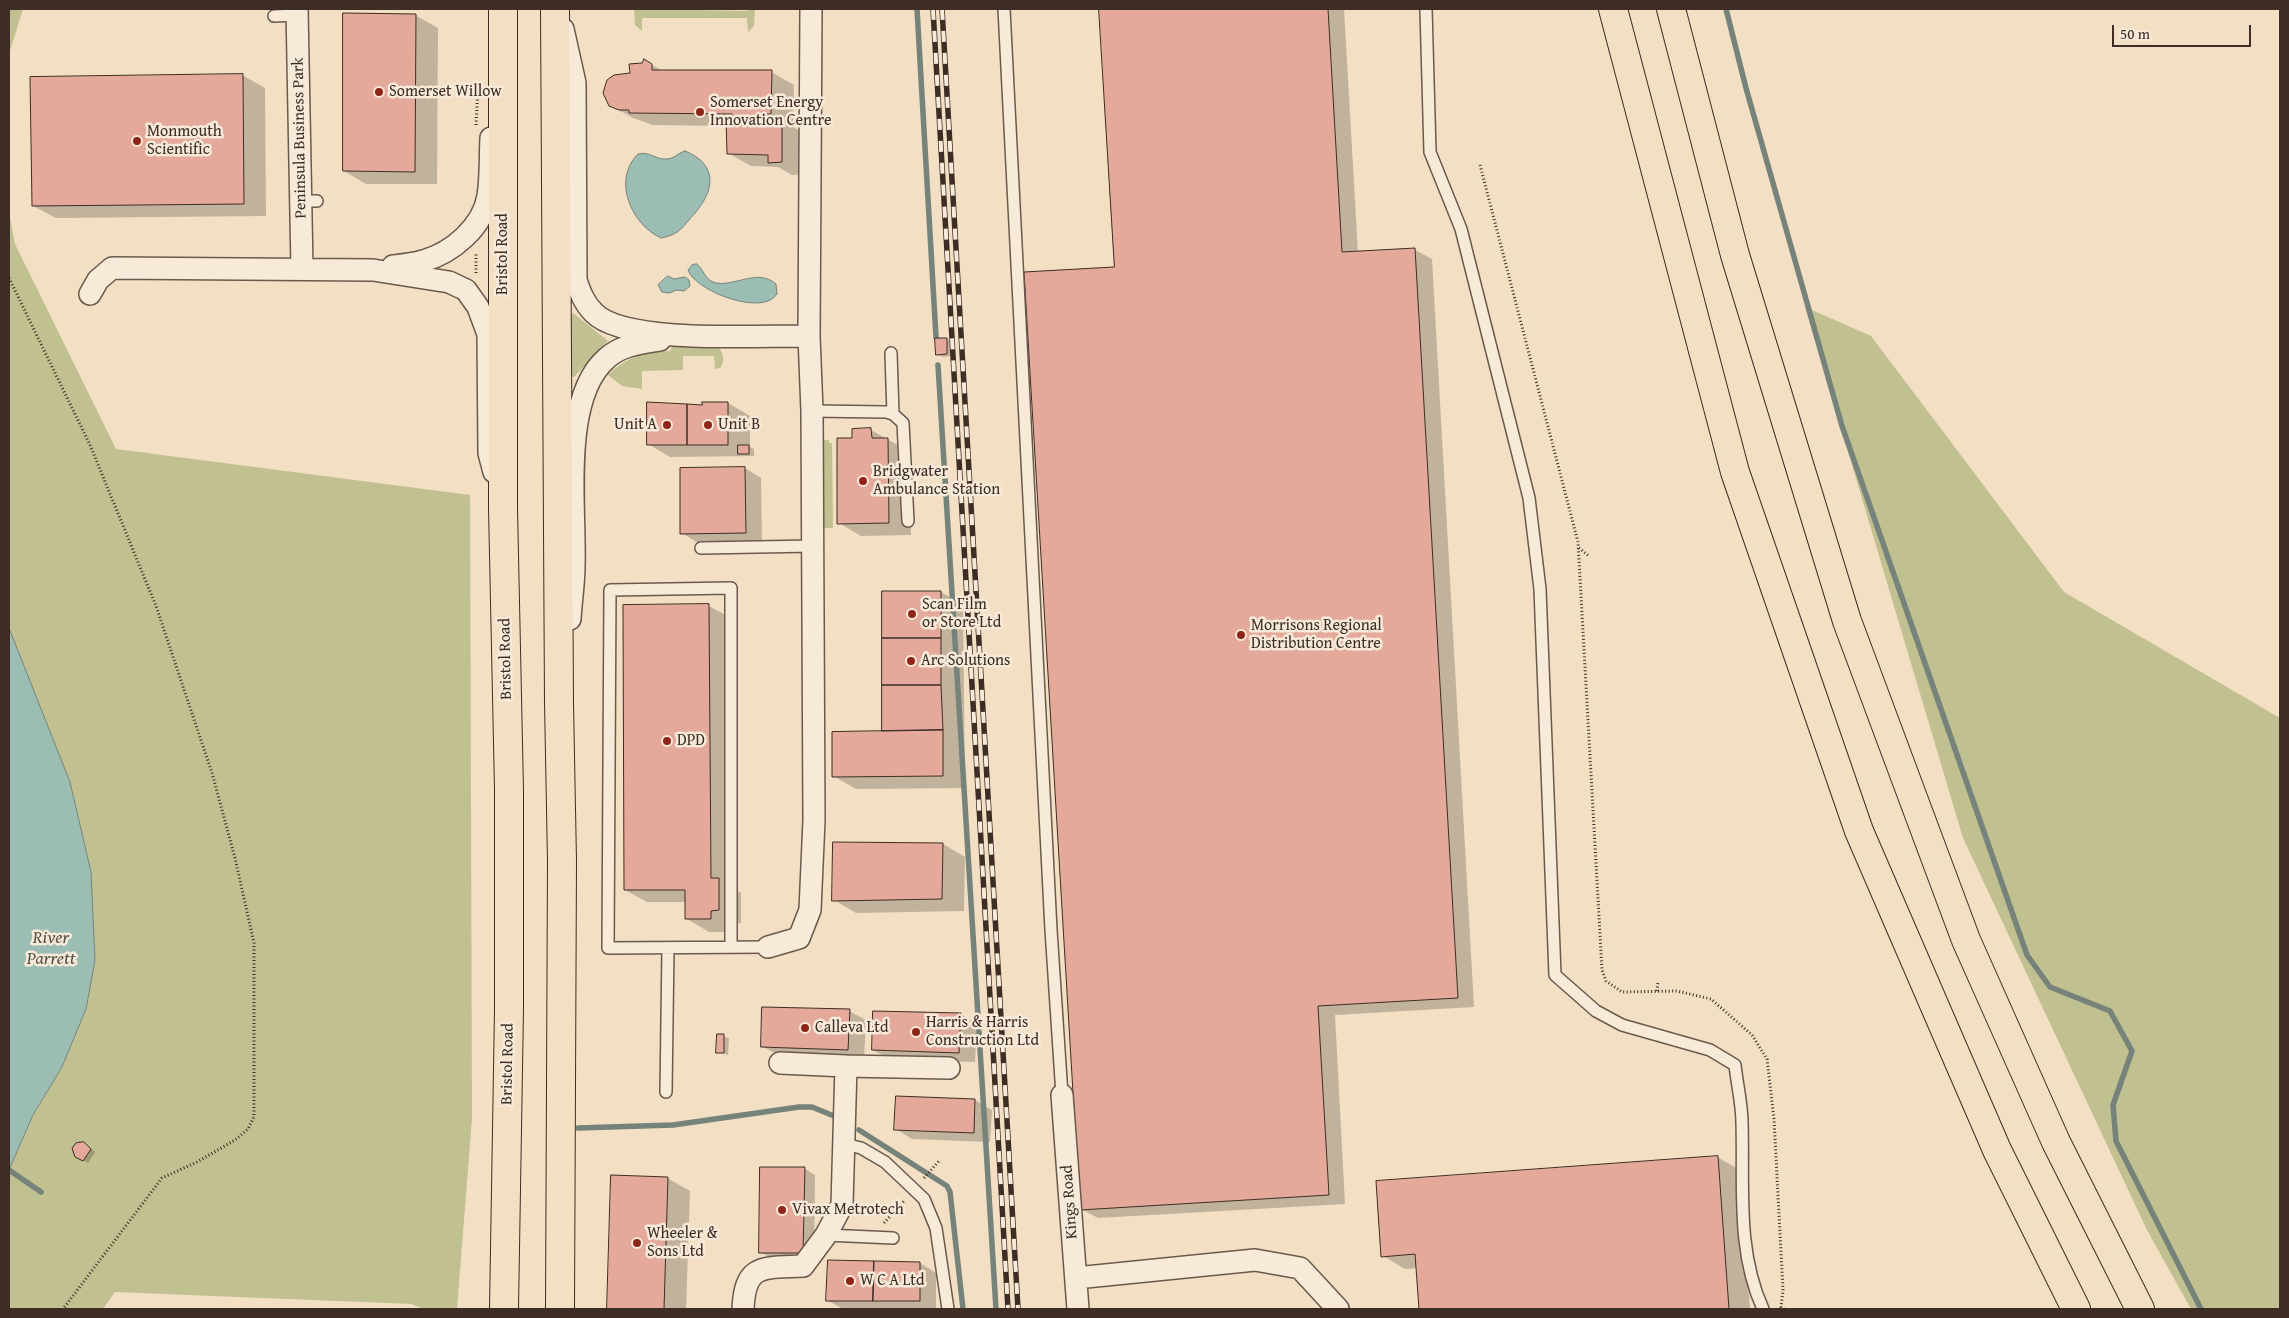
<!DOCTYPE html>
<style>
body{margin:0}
#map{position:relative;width:2289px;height:1318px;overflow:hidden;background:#f2dfc4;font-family:"Gentium Book Plus",serif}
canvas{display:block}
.frame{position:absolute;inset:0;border:10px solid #3d2d25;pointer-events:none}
.scale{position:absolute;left:2112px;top:25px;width:139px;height:22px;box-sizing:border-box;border:2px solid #3d2d25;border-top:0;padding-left:6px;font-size:15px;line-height:18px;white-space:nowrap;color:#3d2d25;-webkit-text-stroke:4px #f7ead9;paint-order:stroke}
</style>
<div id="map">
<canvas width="2289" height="1318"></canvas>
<div class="frame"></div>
<div class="scale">50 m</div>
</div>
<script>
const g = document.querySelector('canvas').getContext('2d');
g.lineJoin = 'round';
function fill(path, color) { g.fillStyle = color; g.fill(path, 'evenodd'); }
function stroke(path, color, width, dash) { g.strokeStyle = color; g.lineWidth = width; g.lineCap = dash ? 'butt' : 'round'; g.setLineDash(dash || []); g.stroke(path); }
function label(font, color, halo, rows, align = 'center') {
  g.font = font + ' "Gentium Book Plus",serif'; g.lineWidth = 5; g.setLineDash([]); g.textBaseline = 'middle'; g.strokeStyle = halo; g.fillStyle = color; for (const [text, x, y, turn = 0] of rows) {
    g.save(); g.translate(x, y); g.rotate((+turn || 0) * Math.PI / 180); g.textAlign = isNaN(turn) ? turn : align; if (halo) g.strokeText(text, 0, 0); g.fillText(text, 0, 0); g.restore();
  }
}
fill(new Path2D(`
 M9,9h14l-14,45z
 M634,9l113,2 1,-2h7l-1,17 -6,6 -1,-14h-105v13l-7,-6z
 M9,212l6,32 101,205 354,46 2,623 -15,191h-33l-13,-5 -296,-12 -12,17h-94v-139l24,-54 29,-49 24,-58 9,-49 -4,-88 -21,-90 -61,-154z
 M1805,307l66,29 193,256 216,126v591h-89l-44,-79 -184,-392z
 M573,313l35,28 -34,36 -3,-1v-60z
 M673,345l45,2c6,6 7,15 2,21l-5,1 -1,-13h-31v14l-41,1v18l-20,-3 -14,-11c18,-18 37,-23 62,-24z
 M822,440h7v3h3l1,85h-11z`), '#c0c090');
const water = new Path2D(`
 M685,151c33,13 30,39 10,62 -12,13 -15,22 -34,25 -30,-14 -49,-58 -23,-84 12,-3 18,6 28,5 8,0 12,-6 19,-8z
 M697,264c6,5 8,15 16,18 19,7 44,-15 63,2l1,10c-14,23 -82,-3 -89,-24l4,-5z
 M668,276l6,3 11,-2 4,3 1,6 -6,5 -8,-1 -6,3 -8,-1 -4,-7z
 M9,628l61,154 21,90 4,88 -9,49 -24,58 -29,48 -24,55z`);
fill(water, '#9bbdb3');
stroke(water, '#75837a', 1);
fill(new Path2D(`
 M1100,9h244l14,244 57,-3 17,9 42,748 -139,8 10,189 -247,14 -17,-9 34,-941z
 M415,15l23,13 -1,156h-71l-22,-13z
 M645,61l18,10 108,1 23,13 -1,42 11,6v41l-12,1 -14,-8 -27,-1 -23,-13v-27l-75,-1 -20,-7 -23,-13 21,-31z
 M242,75l23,13 1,128 -210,2 -23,-12z
 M947,339l5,3v14l-10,1 -5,-3z
 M728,403l22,13v31l4,2v7l-84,1 -22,-13 40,-38z
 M871,430l39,22 1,83 -50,1 -22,-13 15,-84z
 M745,468l16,10 1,64 -64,1 -16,-10z
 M883,592h58l22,13 2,183 -109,1 -23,-13 50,-44z
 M624,606h85l22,12 1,270 9,5v30h-8v9h-24l-22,-13 -1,-17h-39l-22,-12z
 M943,844l22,13 -1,54 -108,2 -22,-13z
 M849,1011l17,9 -2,39 -86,-4 -16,-9z
 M961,1014l16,10 -2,38 -85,-3 -17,-9z
 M718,1035l11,3 -1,17 -10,-3z
 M975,1100l17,10 -2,32 -78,-3 -16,-10z
 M84,1143l11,9 -7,11 -12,-7z
 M1717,1157l23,13 10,139h-329l-3,-41 -13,1 -22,-13z
 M805,1169l10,6 -1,84 -43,-1 -11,-6z
 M612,1177l55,1 23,13 -4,118h-78z
 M920,1263l16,10v36h-93l-16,-9z`), '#0003');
stroke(new Path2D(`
 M917,9l19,328
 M1726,9l20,79 96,338 185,529 23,32 60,24 22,40 -19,54 3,36 85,168
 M938,365l58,944
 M578,1128l95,-3 126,-18h13l22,9
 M859,1130l88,56 3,6 13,117
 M9,1170l32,22`), '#75837a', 5.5);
const building = new Path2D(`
 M1099,9h229l14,243 73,-4 43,750 -140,8 11,189 -249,15 -56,-938 90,-5z
 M343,13l73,1 -1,158 -72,-1z
 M644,59l8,5v6h120l-1,44h-14v4l25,1v43l-14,1v-8l-41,-1 -1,-35 6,-1v-4l-103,-1v-3h-10l-10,-4 -6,-13 4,-13 7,-5 16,-2 -1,-9 13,-1z
 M243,74l1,130 -212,2 -2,-129z
 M935,338h12v16l-11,1z
 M647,402l40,2v41h-40z
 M702,402h26v43h-41v-41l15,1z
 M871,428l1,10h16l1,85 -52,1v-86h15v-9z
 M738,445h11v9h-11z
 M745,467l1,66 -66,1v-66z
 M882,591h59v47h-59z
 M709,604l2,274h8v32l-8,1v8h-26v-29h-61l-1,-285z
 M882,638h59v47h-59z
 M882,685h59l2,45 -61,1z
 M943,730v46l-111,1v-45z
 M833,842l110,1 -1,56 -110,2z
 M762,1007l88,2 -2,41 -87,-3z
 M873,1011l88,2 -2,40 -87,-3z
 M717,1034h7v19h-8z
 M896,1096l79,3 -1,34 -80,-3z
 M84,1142l7,7 -8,12 -8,-4 -3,-9 4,-5z
 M1718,1156l11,153h-310l-4,-55 -34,3 -5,-76z
 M760,1167h45l-2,86h-44z
 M611,1175l57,2 -4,132h-57z
 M828,1260l46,1 -1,40h-47z
 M874,1261l46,1v39h-47z`);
fill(building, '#e4a99b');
stroke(building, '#3d2d25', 1);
const lane = new Path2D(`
 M1004,9l47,921 11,165
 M1426,9l4,143 31,77 68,269 11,91 15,386 41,36 26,14 88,25 25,15c2,19 7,39 7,58 2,62 -6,127 21,186
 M274,16l23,-1
 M301,201h16
 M891,353l2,61
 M812,411l74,1 7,2 10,9 5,98
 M701,548l112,-2
 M731,947v-359l-121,2 -2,358 160,-1
 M666,1092l2,-144
 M844,1144l17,4 24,14 39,37 12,29 12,81
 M826,1235l67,3`);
const street = new Path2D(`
 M297,9l5,259
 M563,29l12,54 1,197c4,12 8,23 18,33 32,32 168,22 215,23l3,75 2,409 -4,90 -11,28 -31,9
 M393,266c10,-1 21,-2 30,-5 29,-8 60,-34 65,-65 3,-19 2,-39 3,-58
 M90,294l8,-14 14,-12 261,2 76,12 17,8 12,17 10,27 1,119 5,19
 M809,336l2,-327
 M570,619c1,-18 4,-36 4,-53 2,-58 -14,-168 33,-208 14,-13 35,-15 53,-18
 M846,1066l103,2
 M1062,1095l16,214
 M1076,1278l179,-18 45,8 38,41
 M743,1309c2,-46 20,-41 60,-43l23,-31 16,-30 4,-139 -66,-3`);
const primary = new Path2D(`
 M503,9v499l6,282v219l-5,300
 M555,9l4,694 3,158 -2,448`);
const highway = new Path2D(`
 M1613,9l122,463 124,359 138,319 79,159
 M1671,9l64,246 112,366 119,319 90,202 84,167`);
stroke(lane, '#6a5a4d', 14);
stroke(street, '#6a5a4d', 24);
stroke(primary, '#3d2d25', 30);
stroke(highway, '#3d2d25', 30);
stroke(new Path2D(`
 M476,125l2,-36
 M1480,165l98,377 24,428 4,11 16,11 55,-1 34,8 41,36 15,24 7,60 9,171 -2,17 3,2
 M476,273v-21
 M9,278l81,167 66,161 56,167 23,85 19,85v174l-6,12 -13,11 -38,22 -35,16 -99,131
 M1579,548l10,8
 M1657,991l1,-10
 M924,1178l15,-17
 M884,1223l21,-23`), '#3d2d25', 3, [1, 2.5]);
stroke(lane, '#f7ead9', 11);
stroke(street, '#f7ead9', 21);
stroke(primary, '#f2dfc4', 28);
stroke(highway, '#f2dfc4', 28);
const rail = new Path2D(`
 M933,9l75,1300
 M942,9l76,1300`);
stroke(rail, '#3d2d25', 5.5);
stroke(rail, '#f7ead9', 4, [11]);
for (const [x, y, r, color] of [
 [379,92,5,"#8f2418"],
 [700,112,5,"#8f2418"],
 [137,141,5,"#8f2418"],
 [667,425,5,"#8f2418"],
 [708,425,5,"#8f2418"],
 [863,481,5,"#8f2418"],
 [912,614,5,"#8f2418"],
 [1241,635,5,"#8f2418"],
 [911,661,5,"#8f2418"],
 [667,741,5,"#8f2418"],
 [805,1028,5,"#8f2418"],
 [916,1032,5,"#8f2418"],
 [782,1210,5,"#8f2418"],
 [637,1243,5,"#8f2418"],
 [850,1281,5,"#8f2418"]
]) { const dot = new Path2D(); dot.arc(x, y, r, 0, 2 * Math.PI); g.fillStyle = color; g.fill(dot); stroke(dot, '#f7ead9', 2); }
label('16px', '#3d2d25', '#f7ead9', [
 ["Somerset Willow",389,92],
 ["Somerset Energy",710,103],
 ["Innovation Centre",710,121],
 ["Monmouth",147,132],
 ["Scientific",147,150],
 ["Unit A",657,425,"right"],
 ["Unit B",718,425],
 ["Bridgwater",873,472],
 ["Ambulance Station",873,490],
 ["Scan Film",922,605],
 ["or Store Ltd",922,623],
 ["Morrisons Regional",1251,626],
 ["Distribution Centre",1251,644],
 ["Arc Solutions",921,661],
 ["DPD",677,741],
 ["Harris & Harris",926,1023],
 ["Construction Ltd",926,1041],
 ["Calleva Ltd",815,1028],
 ["Vivax Metrotech",792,1210],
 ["Wheeler &",647,1234],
 ["Sons Ltd",647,1252],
 ["W C A Ltd",860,1281]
], 'left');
label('16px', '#3d2d25', '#f7ead9', [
 ["Peninsula Business Park",300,138,-91],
 ["Bristol Road",503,254,-90],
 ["Bristol Road",506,659,-91],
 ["Bristol Road",508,1064,-89],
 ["Kings Road",1070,1202,-94]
]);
label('italic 18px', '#545148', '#f7ead9', [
 ["River",51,938],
 ["Parrett",51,959]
]);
</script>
